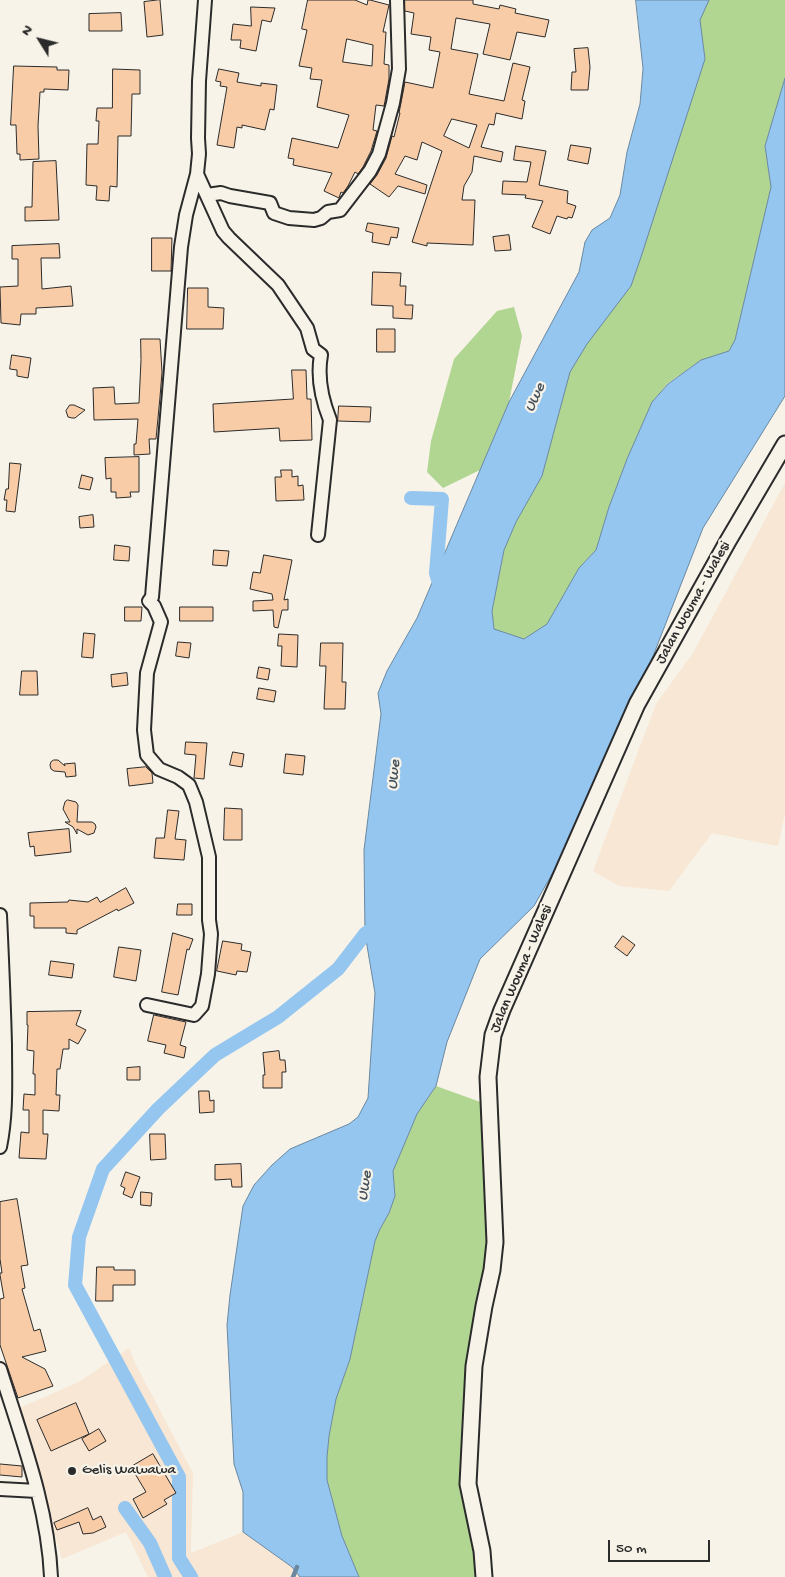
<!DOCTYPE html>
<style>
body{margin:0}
#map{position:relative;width:785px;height:1577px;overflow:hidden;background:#f7f3e8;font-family:"Gochi Hand",sans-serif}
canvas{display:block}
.north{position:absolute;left:15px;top:15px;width:50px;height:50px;-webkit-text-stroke:4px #f7f3e8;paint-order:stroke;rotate:306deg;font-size:14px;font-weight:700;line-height:20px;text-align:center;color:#2b2b2b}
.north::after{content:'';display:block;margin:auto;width:18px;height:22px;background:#2b2b2b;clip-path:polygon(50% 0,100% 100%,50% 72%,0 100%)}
.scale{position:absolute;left:608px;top:1540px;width:102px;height:22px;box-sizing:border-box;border:2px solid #2b2b2b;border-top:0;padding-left:6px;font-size:15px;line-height:18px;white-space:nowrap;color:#2b2b2b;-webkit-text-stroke:4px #f7f3e8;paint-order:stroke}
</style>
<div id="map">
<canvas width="785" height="1577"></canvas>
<div class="north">N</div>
<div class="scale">50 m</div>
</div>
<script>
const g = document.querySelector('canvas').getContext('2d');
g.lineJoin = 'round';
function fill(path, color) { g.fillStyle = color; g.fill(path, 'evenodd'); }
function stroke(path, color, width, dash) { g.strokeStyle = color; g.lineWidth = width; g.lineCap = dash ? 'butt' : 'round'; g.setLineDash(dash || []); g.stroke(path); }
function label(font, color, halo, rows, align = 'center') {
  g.font = font + ' "Gochi Hand",sans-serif'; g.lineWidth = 4.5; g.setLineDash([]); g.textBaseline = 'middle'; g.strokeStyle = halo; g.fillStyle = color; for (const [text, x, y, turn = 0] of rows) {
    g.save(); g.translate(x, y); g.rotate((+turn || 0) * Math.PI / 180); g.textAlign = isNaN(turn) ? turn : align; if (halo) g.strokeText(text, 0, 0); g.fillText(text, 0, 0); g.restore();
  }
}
fill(new Path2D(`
 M785,483v331l-7,32 -66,-13 -43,58 -50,-5 -26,-15 63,-167 37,-51z
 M129,1348l7,17 57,108 -2,80 52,-21 49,35 8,10h-152l-22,-45 -64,27 -45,-150 62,-27z`), '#f7e7d4');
fill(new Path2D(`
 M709,0h76v78l-20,68 6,41 -36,153 -6,11 -28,9 -33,23 -16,19 -25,57 -18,48 -13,43 -17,18 -32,56 -23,15 -30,-10 -2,-18 12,-61 12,-28 26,-46 28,-105 17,-27 100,-230 18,-55 -5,-39z
 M514,307l8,29 -13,66 -29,68 -37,18 -16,-16 4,-31 23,-82 43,-48z
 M436,1086l50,18 9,115 -10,86 -15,171 5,101h-116l-17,-41 -15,-56v-23l2,-21 7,-37 14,-40 25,-118 5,-12 9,-16 6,-17 -2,-25 24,-57z`), '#b0d692');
const water = new Path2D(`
 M636,0h73l-9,20 5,39 -64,198 -10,29 -44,58 -17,28 -28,104 -26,46 -12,28 -12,61 2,18 30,10 23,-15 32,-56 17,-18 13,-43 18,-48 25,-57 16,-18 33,-24 28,-9 6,-11 36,-153 -6,-41 20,-68v318l-82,132 -55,141 -65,150 -49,87 -54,53 -33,83 -11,44 -19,28 -24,57 2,25 -6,17 -9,16 -5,12 -25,118 -14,40 -7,37 -2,21v23l15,56 17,41h-59l-8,-10 -49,-35v-40l-9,-28 -7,-139 3,-30 13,-89 11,-21 18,-20 18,-16 59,-25 9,-7 10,-19 7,-105 -10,-59 -1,-84 17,-136 -3,-21 9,-22 30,-53 92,-216 70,-130 6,-30 7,-12 18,-12 10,-23 7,-43 13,-48 3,-35z`);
fill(water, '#94c6f0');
stroke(water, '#6a88a1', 1);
stroke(new Path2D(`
 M293,1577l4,-10`), '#6a88a1', 4.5);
stroke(new Path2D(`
 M411,498l31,1 -6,74 5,17
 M125,1508l25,35 15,34
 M191,1577l-12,-19v-81l-104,-192 4,-48 24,-68 55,-60 57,-54 63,-38 60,-48 27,-35 14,-10`), '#94c6f0', 14);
const building = new Path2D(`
 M160,0l3,35 -16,2 -3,-35z
 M308,0h47l12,5 1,-5h2l19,5 -6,27h3l-2,32 5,1v14l-4,22 -1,5 -8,-1 -3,25 4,1 -6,20 -8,16 -5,7 -3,-2 -7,14 -5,7 -2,-1 -2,6 -15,-7 8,-18 -39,-8 1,-6 -6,-1 4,-20 46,10 11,-33 -32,-8 5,-27 -12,-1 2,-11 -13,-2 8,-36 -5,-1zM347,39l26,6 -1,21 -29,-4z
 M405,0h68v4l26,5 1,-4 16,4 -1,4 34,7 -4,17 -28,-5 -7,28 -27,-6 7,-30 -34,-6 -5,31 27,5 -9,40 35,7 9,-38 17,4 -8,33 3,1 -3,18 -26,-6 -2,12 -5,-1 -8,23 22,5 -2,10 -27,-6 -2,16 -8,14 -2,14h13l-2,45 -46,-2v3l-15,-4 30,-91 -20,-9 -5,18 -12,-4 -10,18 32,11 -2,9 -27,-8 -9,11 -19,-13 7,-9 9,-17 6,-22 2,1 6,-24h-1l6,-31 28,6 7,-36 -11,-2 2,-13 -20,-3 3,-21 -9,-2zM452,119l25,6 -8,23 -25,-12z
 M251,7l24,1 -4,14 -9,-2 -6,31 -16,-3 1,-8h-10l2,-16 18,2z
 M121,13l1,18h-33v-17z
 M588,48l2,19 -2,23h-17l1,-18h4l-2,-23z
 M14,66l43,1v3h12l-1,20 -24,-1v3h-4l-2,34 1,33 -19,1v-6h-3l-1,-29h-5z
 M113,69l27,1v24h-8l-1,42h-13l-1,51 -7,-1 -1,15 -13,-1 1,-14 -11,-1 1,-41h11l1,-23h-3l1,-13h15z
 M219,69l20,4 -2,9 24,4v-3l16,2 -3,25 -4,-1 -5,21 -23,-5v3l-5,-1 -3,21 -17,-3 10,-58 -7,-1 1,-4 -5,-1z
 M571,145l20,3 -3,16 -20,-4z
 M516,146l30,5 -7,34 29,6 -1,12 9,3 -4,12 -4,-1 -1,2 -10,-3 -7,18 -18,-7 11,-26 -18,-3 1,-3 -24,-1 1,-13 24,1 4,-20 -17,-2z
 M56,161l3,59 -34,1v-14h7l1,-45z
 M368,223l31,5 -2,10 -6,-1 -2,8 -17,-3 1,-9 -7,-2z
 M509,235l2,15 -16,1 -2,-14z
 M152,238h20l-1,33h-19z
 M59,244l1,14h-19l1,31 29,-3 2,20 -37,2v6h-15l-1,11 -19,-2 -1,-36 18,-1v-27h-6v-13z
 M373,272l28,1 -1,13h6l-1,19h8l-1,14 -19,-1v-12l-21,-1z
 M188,288h20v19l16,1 -1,21h-36z
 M377,329h18v23h-18z
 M141,339h19l2,33 -2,25 -4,42h-7l1,15 -16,1v-11h2l2,-25 -44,1 -1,-32 21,-1 1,17 24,-1 2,-43z
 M12,355l19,3 -3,20 -11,-2v-6l-7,-1z
 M292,370h14l1,29h4l1,41 -32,1 -1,-13 -65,4 -1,-28 80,-5z
 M70,405h4l11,5 -10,8h-3l-4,-1 -2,-6z
 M339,406l32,1 -1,15 -32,-1z
 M139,457v35h-9l1,5 -15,1v-6h-5v-14l-5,1 -1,-21z
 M10,463l11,1 -6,48 -9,-1 1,-11h-3l2,-11h2z
 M281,470h11v7l6,-1v10l5,-1 1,15 -28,1 -1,-24h6z
 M82,475l11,3 -3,12 -11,-2z
 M93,515l1,12 -14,1 -1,-11z
 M115,545l15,2 -1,14 -15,-1z
 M214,550l15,1 -2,15 -14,-1z
 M264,555l28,5 -8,40 4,-1v11h-6l-4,18 -4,-1 -1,-17 -20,1v-10l20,-1 -1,-6 -22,-5 3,-17 7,1z
 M125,607h17l-1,14h-16z
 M180,607h33v14h-33z
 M84,633l11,1 -2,24 -11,-1z
 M279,634l19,1 -1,32 -16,-1 1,-20h-4z
 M178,642l13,1 -2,15 -13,-2z
 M321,643h22l-1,39h4l-1,27h-21l2,-43h-6z
 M259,667l11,2 -2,11 -11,-2z
 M22,671h15l1,24h-18z
 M127,673l1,12 -16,2 -1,-12z
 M259,688l17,3 -2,11 -17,-3z
 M186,742l21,1 -3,36 -10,-1 2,-23 -11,-1z
 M233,752l11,2 -2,13 -12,-2z
 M286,754l19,2 -2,19 -19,-2z
 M54,760h4l7,6 -1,-2 11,-1 1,13 -10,1 -1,-5 -11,-1 -3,-2 -1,-4 1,-3z
 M146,767l6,6 1,10 -24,3 -2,-17z
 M68,800l8,2 2,3 -1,17h15l3,2 1,3 -2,6 -6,2 -11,-6v5l-4,-7 -8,-5h5l-7,-13 2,-7z
 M225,808l17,1v31h-18z
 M168,810l11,1 -4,28 11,1 -2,20 -30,-2 2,-20h8z
 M69,829l2,23 -36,4 -1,-10 -4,1 -2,-14z
 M126,888l8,15 -16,8 -1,-2 -40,21v4l-11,-1v-5h-32v-12h-4v-13l38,-1 1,-2 19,2 9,-5 3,5z
 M178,904h14v11h-15z
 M173,933l20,6 -4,11 -2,-1 -9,46 -16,-3z
 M623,936l12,9 -8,11 -12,-9z
 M223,941l19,3 -1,6 10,2 -4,20 -10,-1 -1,4 -19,-4z
 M119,947l22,3 -5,31 -22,-4z
 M51,961l23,3 -2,14 -23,-3z
 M81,1011l-5,14 10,5 -8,14 -9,-5v10h-6l-3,20h-3l-1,26h4l-1,16 -16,-1v24h5l-2,25 -27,-1 2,-26 8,1v-23h-6l1,-16 11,1v-21h-2l1,-23 -7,-1 1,-25h-1v-13z
 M154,1015l32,7 -6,23 6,2 -2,11 -20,-5 2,-8 -18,-4z
 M279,1051l1,9h5l1,12h-4v16h-19v-13h2l-2,-22z
 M140,1067v13h-13v-12z
 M199,1091h10l1,10 4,-1v12l-14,1z
 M150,1134h15l1,25 -15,1z
 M241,1164l1,23h-10l-1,-8 -16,1v-15z
 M126,1172l14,5 -8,21 -9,-4 2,-6 -4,-2z
 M141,1192l11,1 -1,13 -10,-1z
 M17,1199l11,66 -7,1 4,22 -3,1 12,42 6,-2 6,22 -24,6 23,12 8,17 -35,12 -18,-53v-46l4,-1 -4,-23v-2h2l-2,-14v-57z
 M97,1267h17v3h21v15h-22v16h-17z
 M76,1403l13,31 -38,17 -14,-31z
 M99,1429l7,12 -17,10 -7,-12z
 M153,1454l23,39 -12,7 3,4 -24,14 -10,-19 13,-7 -15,-25z
 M0,1464l22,2v11l-22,-2z
 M88,1508l5,12 8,-4 5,11 -13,6 -10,1 -4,-12 -22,8 -3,-7z`);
fill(building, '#f8cca7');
stroke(building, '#2b2b2b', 1);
const minor = new Path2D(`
 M197,174l26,57 6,7 49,47 29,43 6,21 8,6c-4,22 1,45 9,65l-12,115
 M207,195l14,-2 9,3 40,7 4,10 15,5 25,2 7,-2 7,-6 12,-2 30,-39 9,-17 14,-51 6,-34 -2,-69
 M0,915c2,43 4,87 5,130 0,34 2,68 -5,102
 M147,1005l47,10 8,-9 6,-32 3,-40 -2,-14v-63l-13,-55 -7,-17 -11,-8 -19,-8 -12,-14 -3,-25 3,-57 14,-51 -7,-16 -5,-5 3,-4 29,-350 5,-32 11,-41 2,-20 -1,-16 1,-57 6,-81
 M0,1369c21,68 48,137 51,208
 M0,1489l37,2`);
const tertiary = new Path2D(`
 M484,1577l-2,-26 -14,-67 6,-118 10,-60 8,-36 3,-28 -7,-165 5,-42 9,-25 135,-306 91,-163 57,-97`);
stroke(minor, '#2b2b2b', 16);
stroke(tertiary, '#2b2b2b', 19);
stroke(minor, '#f7f3e8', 12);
stroke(tertiary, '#f7f3e8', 15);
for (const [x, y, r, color] of [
 [72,1471,5,"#2b2b2b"]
]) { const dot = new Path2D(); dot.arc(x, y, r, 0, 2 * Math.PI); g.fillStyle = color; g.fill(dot); stroke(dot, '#f7f3e8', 2); }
label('15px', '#2b2b2b', '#f7f3e8', [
 ["Jalan Wouma - Walesi",694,603,-61],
 ["Jalan Wouma - Walesi",522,969,-67]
]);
label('15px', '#2b2b2b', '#f7f3e8', [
 ["Gelis Wawawa",82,1471]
], 'left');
label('italic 16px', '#45525c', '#f7f3e8', [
 ["Uwe",536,398,-65],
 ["Uwe",395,775,-84],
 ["Uwe",366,1186,-81]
]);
</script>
